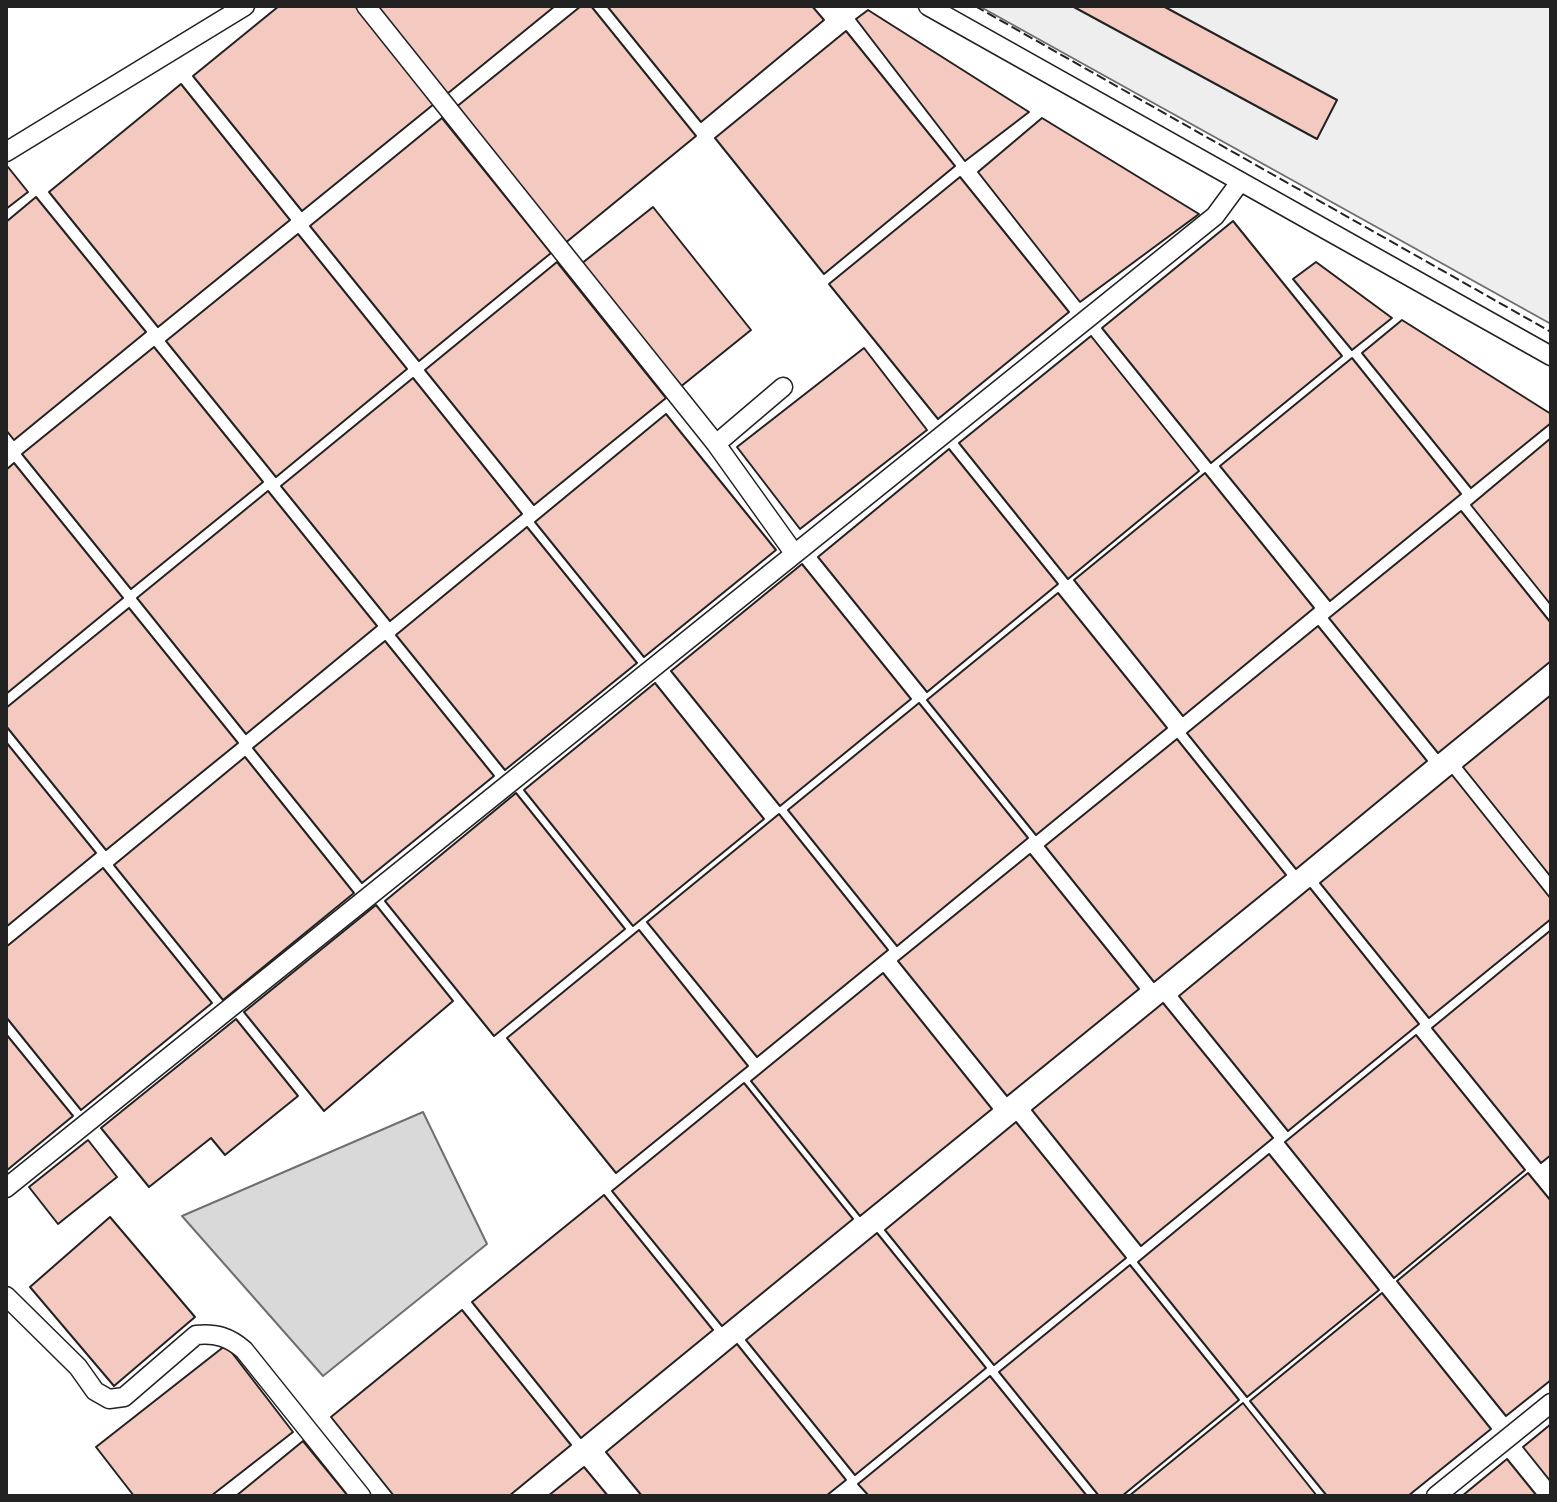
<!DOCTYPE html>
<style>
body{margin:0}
#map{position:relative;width:1557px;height:1502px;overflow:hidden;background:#fff;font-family:"IBM Plex Serif",serif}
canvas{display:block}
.frame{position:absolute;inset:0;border:8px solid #222;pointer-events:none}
</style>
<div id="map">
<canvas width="1557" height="1502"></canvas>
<div class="frame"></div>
</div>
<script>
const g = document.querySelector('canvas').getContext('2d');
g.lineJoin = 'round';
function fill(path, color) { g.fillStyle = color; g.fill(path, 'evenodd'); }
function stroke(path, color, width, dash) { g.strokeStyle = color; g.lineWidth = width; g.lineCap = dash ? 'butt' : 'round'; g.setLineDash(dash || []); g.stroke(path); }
const green = new Path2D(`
 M979,6h572v318z`);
fill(green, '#eee');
stroke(green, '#6f6f6f', 2);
const water = new Path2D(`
 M423,1112l64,132 -164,132 -141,-160z`);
fill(water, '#d9d9d9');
stroke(water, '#6f6f6f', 2);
const building = new Path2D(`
 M279,6h76l79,98 -132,107 -109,-135z
 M376,6h179l-108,88z
 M581,6h10l105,130 -132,108 -109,-136z
 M607,6h205l12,14 -123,102z
 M1072,6h91l174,94 -20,39z
 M868,10l161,102 -64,49 -109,-142z
 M846,31l109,135 -131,108 -109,-136z
 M181,84l109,136 -132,107 -109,-135z
 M442,118l109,135 -132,108 -109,-135z
 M1042,118l157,96 -119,88 -102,-130z
 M8,167l20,25 -22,17v-41z
 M960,177l109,135 -131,107 -109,-135z
 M36,197l110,135 -132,108 -8,-10v-208z
 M653,207l98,123 -72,58 -98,-124z
 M1233,221l109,135 -131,107 -109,-135z
 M298,234l109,135 -131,108 -110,-136z
 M557,262l109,136 -132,107 -109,-135z
 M1316,262l76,56 -40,32 -59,-71z
 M1402,320l149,94v9l-80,65 -109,-135z
 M1091,336l108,135 -131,108 -109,-136z
 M154,347l109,135 -132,107 -109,-135z
 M864,348l63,82 -127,99 -63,-82z
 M1352,358l109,136 -131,107 -110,-135z
 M413,378l109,136 -132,107 -109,-135z
 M666,414l110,136 -132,107 -109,-135z
 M1551,438v167l-80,-100z
 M949,449l109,135 -131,108 -109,-135z
 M14,463l109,135 -117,96v-224z
 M1205,473l109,135 -131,108 -109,-136z
 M268,491l109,135 -131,108 -109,-136z
 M1461,511l90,112v38l-113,92 -109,-135z
 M527,527l110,136 -132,107 -109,-135z
 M802,564l109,135 -131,107 -109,-135z
 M1058,593l109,135 -131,107 -109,-135z
 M129,608l109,135 -132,107 -100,-124v-18z
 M1318,626l109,135 -131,108 -109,-136z
 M385,641l109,135 -132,107 -109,-135z
 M655,683l109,136 -131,107 -109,-136z
 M1551,695v182l-88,-110z
 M919,703l109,135 -131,108 -109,-136z
 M1177,739l109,136 -132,107 -109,-136z
 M6,742l90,111 -90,74z
 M245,757l109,136 -131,107 -109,-135z
 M1452,775l99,124v20l-122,99 -109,-135z
 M516,793l109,136 -131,107 -109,-135z
 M779,814l109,136 -131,107 -110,-135z
 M1030,854l109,135 -132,107 -109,-135z
 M103,868l109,135 -131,107 -75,-93v-70z
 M1310,888l109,136 -131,107 -109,-135z
 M376,905l77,96 -129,110 -80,-99z
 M639,930l109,136 -132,107 -109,-135z
 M1551,930v225l-10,8 -109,-135z
 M883,973l109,136 -132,107 -109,-135z
 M1163,1003l110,135 -132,108 -109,-136z
 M236,1019l62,77 -73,59 -14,-17 -62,49 -48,-59z
 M6,1034l67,82 -67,55z
 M1416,1035l109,135 -131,108 -109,-136z
 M744,1083l109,136 -131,107 -110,-135z
 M1016,1122l110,136 -132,107 -109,-135z
 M88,1140l29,37 -59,47 -29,-37z
 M1269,1154l110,136 -132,107 -109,-135z
 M1528,1173l23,28v179l-45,36 -109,-135z
 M604,1195l109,135 -132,108 -109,-136z
 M110,1217l85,100 -81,69 -84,-99z
 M877,1233l109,135 -131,107 -109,-135z
 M1130,1265l109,135 -117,96h-23l-100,-124z
 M1382,1293l109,136 -83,67h-81l-77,-95z
 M462,1310l109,135 -62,51h-115l-63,-79z
 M737,1344l109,136 -20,16h-184l-36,-44z
 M226,1345l67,87 -82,64h-77l-38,-49z
 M990,1376l97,120h-218l-11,-12z
 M1243,1403l74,93h-188z
 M1551,1424v58l-28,-35z
 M303,1441l45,55h-112z
 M1507,1459l30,37h-75z
 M584,1467l24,29h-60z`);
fill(building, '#f3c9c0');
stroke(building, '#222', 2);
const minor = new Path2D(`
 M366,6l350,438 78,109
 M928,6l623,350
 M6,152l239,-146
 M716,444l67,-57
 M6,1188l1209,-972 25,-34
 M6,1296l72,71 17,24 14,8 15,-2 72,-62c20,-2 33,2 48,15l117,146
 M1436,1496l115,-93`);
stroke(minor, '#222', 21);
stroke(minor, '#fff', 18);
stroke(new Path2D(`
 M975,6l576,326`), '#222', 2, [10, 4]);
</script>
